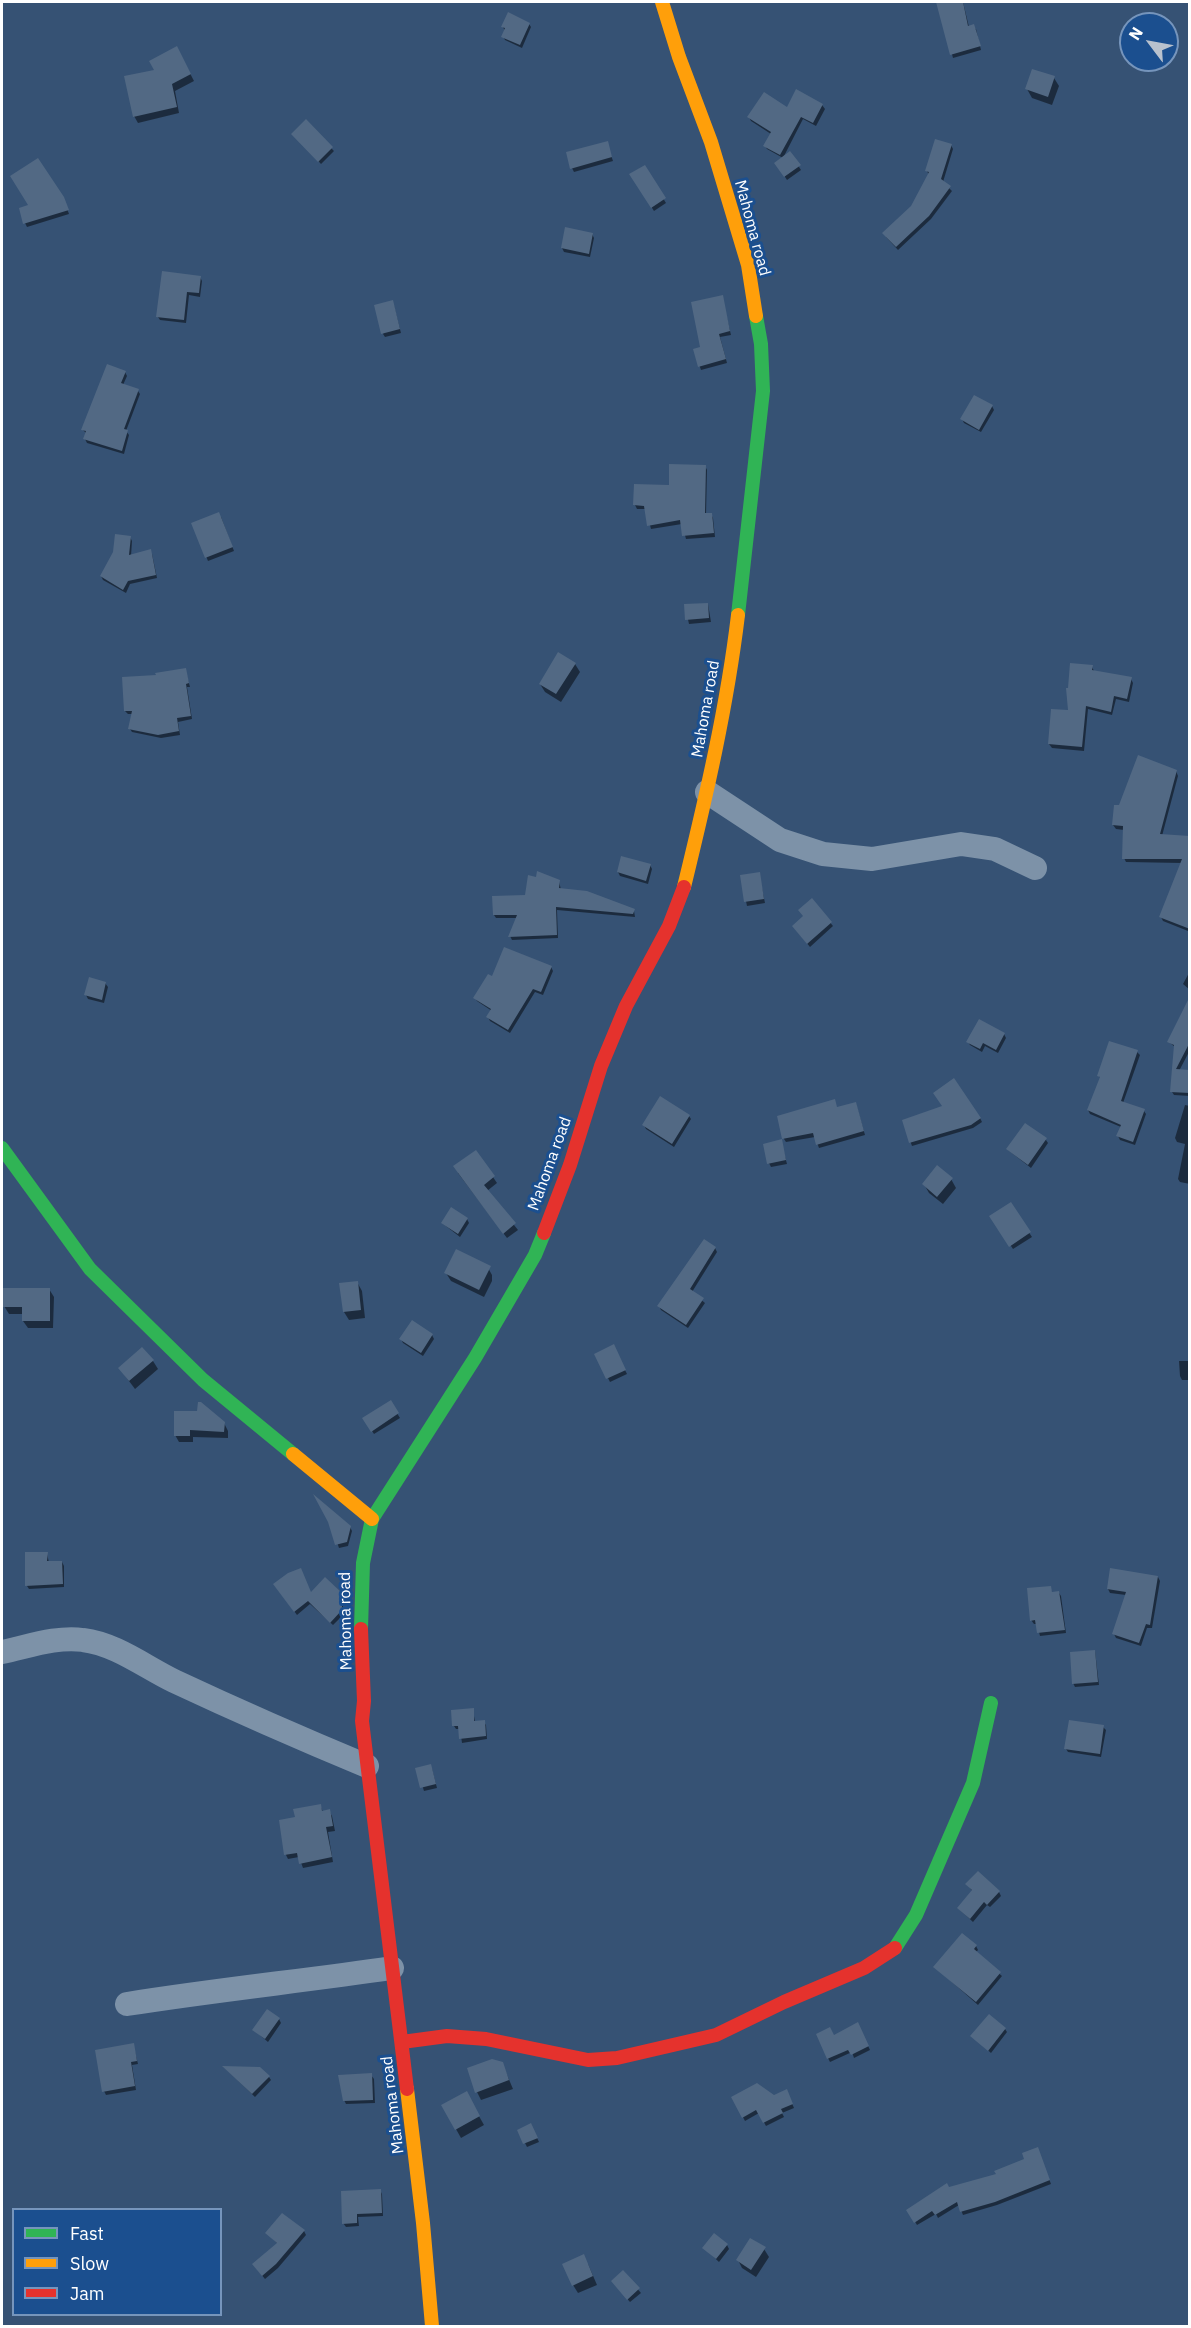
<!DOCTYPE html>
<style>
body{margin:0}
#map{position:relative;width:1191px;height:2328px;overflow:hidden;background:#365274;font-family:"IBM Plex Sans",sans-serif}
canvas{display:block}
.frame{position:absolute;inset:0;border:3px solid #fff;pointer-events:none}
.legend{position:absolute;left:12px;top:2208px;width:210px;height:108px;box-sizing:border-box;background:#1b4f8f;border:2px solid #7695bc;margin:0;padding:8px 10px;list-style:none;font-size:18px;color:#fff}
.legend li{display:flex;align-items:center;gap:12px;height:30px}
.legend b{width:30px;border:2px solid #7695bc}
.north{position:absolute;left:1119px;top:12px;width:60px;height:60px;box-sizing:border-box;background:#1b4f8f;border:2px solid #7695bc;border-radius:50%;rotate:302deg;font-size:16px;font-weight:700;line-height:24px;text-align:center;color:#fff}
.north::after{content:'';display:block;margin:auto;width:21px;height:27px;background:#b9c2ce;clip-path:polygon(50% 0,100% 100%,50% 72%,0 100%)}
</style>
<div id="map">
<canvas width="1191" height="2328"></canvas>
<div class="frame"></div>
<ul class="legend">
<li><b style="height:8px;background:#30b455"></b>Fast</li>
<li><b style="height:8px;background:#ff9f0a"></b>Slow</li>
<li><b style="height:8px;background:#e5322d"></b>Jam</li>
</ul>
<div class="north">N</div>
</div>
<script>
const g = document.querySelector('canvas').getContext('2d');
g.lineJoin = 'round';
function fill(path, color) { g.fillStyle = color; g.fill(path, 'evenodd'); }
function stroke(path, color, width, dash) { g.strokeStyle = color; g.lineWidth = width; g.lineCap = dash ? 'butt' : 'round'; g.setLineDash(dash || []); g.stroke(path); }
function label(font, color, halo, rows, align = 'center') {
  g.font = font + ' "IBM Plex Sans",sans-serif'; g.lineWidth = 6; g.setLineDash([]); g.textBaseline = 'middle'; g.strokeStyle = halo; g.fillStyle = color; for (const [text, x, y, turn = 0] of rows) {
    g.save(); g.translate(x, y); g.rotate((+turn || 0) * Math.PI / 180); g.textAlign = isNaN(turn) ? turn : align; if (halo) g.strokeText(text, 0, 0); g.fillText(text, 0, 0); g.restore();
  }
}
fill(new Path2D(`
 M938,2h25l6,25 7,2 5,21 -28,8z
 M529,24l2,3 -9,21 -17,-8 -2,-4 2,-5 -2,-4z
 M180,54l14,27 -19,10 4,22 -41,10 -4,-7 22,-45z
 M1054,78l5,8 -7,19 -20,-7 -5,-9z
 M822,105l3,4 -9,17 -13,-7 -20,39 -16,-9 -2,-3 6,-12 -20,-13 -2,-4 39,-8z
 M293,134l38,14 3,3 -13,13z
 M607,143l6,18 -39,11 -2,-4z
 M951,145l2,4 -10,33 9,9 -21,28 -33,31 -12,-13 26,-30 17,-32 -2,-4z
 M790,153l11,17 -14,10 -11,-17z
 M644,167l22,36 -12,8 -23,-36z
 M65,203l4,11 -42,13 -2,-4 5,-17z
 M592,234l2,4 -4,19 -26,-5 -2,-4z
 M200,277l2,4 -2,16 -11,-2 -3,28 -26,-3 -2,-3z
 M722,297l9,38 -11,2 7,26 -26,7 -7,-20 8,-2z
 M394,306l7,27 -16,4 -2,-3z
 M125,372l2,4 -4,9 15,6 2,3 -14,37 3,4 -5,19 -37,-11 -2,-4 2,-5 -4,-4z
 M992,406l2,4 -13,22 -17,-9 -2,-4z
 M705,466l2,4 -1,45 5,-1 2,4 2,19 -29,2 -4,-15 -31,5 -5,-20h-9l-2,-4z
 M221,517l13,34 -26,10 -15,-37z
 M130,537l2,4 -1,15 21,-2 5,24 -27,6 -4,9 -23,-13 -2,-4z
 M708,604l3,18 -22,2 -4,-18z
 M575,664l5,8 -19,30 -16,-10 -5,-8z
 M1092,667l2,4 37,8 2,4 -4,19 -13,-3 -4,16 -24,-6 -4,42 -32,-3 -3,-4 20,-32z
 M185,669l5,18h-3l5,32 -14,3 2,13 -19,3 -29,-6 -2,-3 3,-15h-5l-3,-3 32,-34z
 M1176,771l2,5 -16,60 28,2v88l-2,5 -25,-10 -2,-4 21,-54 -56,-1 -2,-4v-28l-8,-1 -3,-4 7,-18z
 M650,865l2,4 -4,15 -28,-8 -2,-4z
 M759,874l6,29 -18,3 -6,-29z
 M559,881l2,9 73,21 1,6 -78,-7 1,28 -46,2 -2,-4 7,-18h-21l-2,-3z
 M811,900l22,26 -23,21 -14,-17 9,-13z
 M551,967l2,4 -10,24 -8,-3 -25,41 -20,-12 -2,-4 4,-6 -15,-10 -2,-3 18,-19z
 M1190,971v19l-7,-6z
 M105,983l3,4 -4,16 -16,-4 -2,-4z
 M1190,1000v50l-11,21 11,1v24l-16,-1 -2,-3 3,-45 -6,-5z
 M1004,1034l2,4 -8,15 -13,-7 -3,6 -12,-7 -2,-3z
 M1110,1043l27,9 3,3 -17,48 21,8 2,3 -11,31 -15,-5 -2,-4 3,-9 -31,-13 -2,-4 13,-31 -2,-3z
 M856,1104l9,31 -46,13 -4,-11 -29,5 -2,-3 -5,-22 58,-8z
 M1185,1105l5,1v78l-10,-2 -2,-3 7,-35 -8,-2 -2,-4z
 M689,1116l2,3 -17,28 -28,-18 -2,-4z
 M980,1118l2,4 -9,6 -61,18 -9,-25z
 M1046,1140l2,3 -17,25 -23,-18z
 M781,1141l6,23 -16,3 -2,-4z
 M476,1152l21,31 -10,8 31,39 -11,8 -49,-65z
 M951,1179l5,9 -13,16 -14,-11 -5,-9z
 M1010,1204l22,33 -19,12 -22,-33z
 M467,1219l2,4 -9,14 -18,-14z
 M715,1248l2,4 -25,40 13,11 -17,25 -27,-18 -2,-4z
 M487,1266l5,9v6l-8,16 -33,-16 -5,-8z
 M357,1282l5,9 3,27 -16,2 -5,-8z
 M49,1289l5,8 -1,31h-25l-5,-7v-7h-14l-5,-8z
 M432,1335l2,4 -11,17 -20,-13 -2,-4z
 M613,1346l14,28 -17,8 -14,-28z
 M153,1361l5,8 -23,20 -15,-20z
 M1179,1361h11v19h-8l-2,-4z
 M390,1402l10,16 -26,16 -10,-15z
 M175,1413l49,10 4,8v7l-35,-1v5h-14l-4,-7z
 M330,1521l20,6 2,4 -4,15 -9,2z
 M47,1553l2,10 13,-1 2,4v21l-35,2 -2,-3z
 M1158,1577l2,4 -8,47h-5l-6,18 -25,-8 -2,-4 12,-39 -16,-2 -2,-4z
 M1050,1587l2,6h7l2,3 5,37 -26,3 -3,-12h-3l-3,-4z
 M277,1588l34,6h30l2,4v17l-10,10 -23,-21 -13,11z
 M1095,1651l4,34 -24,2 -2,-4z
 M473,1710l2,12h9l2,3 1,14 -25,4 -2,-14h-4l-2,-3z
 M1103,1727l3,3 -5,27 -33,-5 -2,-3z
 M417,1769h15l5,19 -13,3z
 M320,1805l3,7 6,-1 3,5 3,15 -7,1 5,30 -30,6 -4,-11 -11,2 -2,-4 11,-37z
 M967,1884l32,8 2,4 -11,11 -3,-2 -14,17 -14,-13 14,-17z
 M976,1946l2,4 -3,3 27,23 -24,29 -43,-38z
 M279,2019l2,4 -13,19 -14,-12z
 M858,2024l12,26 -16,8 -2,-6 -22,10 -2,-4 6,-22z
 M1005,2029l2,3 -16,21 -19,-17z
 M133,2044l5,20 -6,1 4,25 -30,5 -2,-4z
 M502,2063l11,26 -32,11 -4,-8z
 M225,2068l44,9 2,3 -16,17z
 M371,2075l3,4 1,24 -29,1 -2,-4z
 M466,2093l18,32 -23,13 -18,-32z
 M788,2094l6,14 -12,5 2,4 -18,9 -7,-13 -14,8 -12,-23z
 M533,2129l6,13 -12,5 -8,-16z
 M1039,2153l12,31 -54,21 -34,10 -4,-10 -21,13 -2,-4 -19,11 -9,-15 41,-21 48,-14z
 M380,2190l2,4 1,22 -25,1 1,9 -13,1 -3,-4z
 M304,2231l2,4 -28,33 -13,11 -9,-11 22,-24 -11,-11z
 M727,2245l2,4 -10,13 -15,-14z
 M764,2249l5,8 -13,20 -14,-9 -4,-8z
 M588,2264l9,21 -19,8 -5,-8z
 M623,2272l18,21 -11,9 -15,-17z`), '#0007');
fill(new Path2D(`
 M936,2h27l5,24 6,-2 7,22 -31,9z
 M508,12l22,11 -10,22 -19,-8 4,-9 -4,-1z
 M177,46l14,28 -19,10 5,23 -44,10 -9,-41 30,-6 -5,-9z
 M1032,69l23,7 -7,21 -23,-8z
 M796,89l27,15 -10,19 -12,-6 -21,38 -17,-9 8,-14 -24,-15 17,-25 23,15z
 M306,119l27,28 -15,15 -27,-28z
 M935,139l17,5 -11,35 10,7 -22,30 -33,31 -14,-14 29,-27 18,-34 -4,-1z
 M608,141l4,16 -42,12 -4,-17z
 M790,151l11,14 -17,12 -10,-14z
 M38,158l26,39 5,13 -46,14 -4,-16 9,-3 -18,-29z
 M645,165l21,33 -15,10 -22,-34z
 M565,227l28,6 -4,21 -28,-6z
 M162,271l39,5 -2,17 -12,-1 -3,28 -28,-3z
 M723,295l7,36 -11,3 7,25 -28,8 -5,-18 7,-2 -9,-45z
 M393,300l7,29 -19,5 -7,-29z
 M107,364l19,7 -5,12 18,6 -15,40 4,1 -6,21 -39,-12 3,-8 -5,-1z
 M974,395l19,10 -14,25 -19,-11z
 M669,464l37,1 -1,48h7l2,20 -32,3 -2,-16 -33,6 -3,-20 -11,-1 1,-21 35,1z
 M219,512l14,35 -28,11 -14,-35z
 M115,534l16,2 -2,19 22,-6 5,26 -28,6 -5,9 -23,-14 13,-24z
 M708,603l1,15 -24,2 -1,-16z
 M558,652l18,11 -20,31 -17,-10z
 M1070,663l23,2 -1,5 40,7 -5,22 -13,-3 -3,16 -25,-6 -4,41 -34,-3 3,-35 17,1 -2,-22h2z
 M186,668l3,15 -3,1 5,32 -14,2 2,13 -21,4 -30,-6 4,-18h-8l-2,-34 34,-2 -1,-2z
 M1138,755l39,15 -17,64 30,2v93l-31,-12 23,-58h-60l1,-33 -11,-1 2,-20h5z
 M621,856l30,8 -5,17 -29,-9z
 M537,871l23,9 -1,8 28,3 48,18 -2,5 -77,-7 1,28 -49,2 9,-22h-24l-1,-19 33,-1 3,-20 8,2z
 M760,872l4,27 -20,3 -4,-27z
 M812,898l20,24 -25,22 -15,-18 11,-10 -5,-6z
 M504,947l48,19 -11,26 -8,-3 -25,41 -22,-13 5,-8 -18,-11 15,-24 4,2z
 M89,977l17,5 -4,18 -18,-5z
 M1190,996v46l-14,27 14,1v23l-20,-1 4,-47 -7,-3z
 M979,1019l26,14 -9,17 -13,-7 -3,6 -14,-7z
 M1109,1041l29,9 -17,51 24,8 -12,33 -17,-6 5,-11 -34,-15 13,-33 -3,-1z
 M954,1078l27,40 -10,7 -62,18 -7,-23 40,-14 -9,-13z
 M660,1096l30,19 -18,29 -30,-19z
 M835,1099l2,8 19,-5 8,29 -48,14 -3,-12 -31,6 -5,-23z
 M1025,1123l22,15 -19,27 -22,-16z
 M782,1139l4,21 -19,4 -4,-20z
 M476,1150l19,26 -11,9 32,38 -13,11 -50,-68z
 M937,1165l16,13 -16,19 -15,-13z
 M1011,1202l20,30 -22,15 -20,-31z
 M451,1207l17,11 -10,16 -17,-11z
 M704,1239l12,8 -26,42 14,9 -18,27 -29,-19z
 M456,1249l35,17 -12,24 -35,-17z
 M358,1281l3,29 -18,2 -4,-29z
 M3,1288h47v33h-28v-14h-19z
 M412,1320l21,14 -12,19 -22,-14z
 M614,1344l12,26 -20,9 -12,-25z
 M142,1347l12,13 -25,21 -11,-13z
 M391,1400l8,13 -28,19 -9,-14z
 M198,1402h3l24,20 -1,10 -34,-2v6h-16v-25h23z
 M313,1494l38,32 -4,16 -12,3 -7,-23z
 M25,1552h23l-1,9h15l1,23 -38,2z
 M301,1568l10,24 14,-15 17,16v17l-12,13 -22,-22 -14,11 -21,-28 15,-11z
 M1110,1568l48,8 -8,49 -4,-1 -7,19 -27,-9 14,-42 -19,-3z
 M1051,1586l1,6 7,-1 6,39 -28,3 -2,-13 -5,1 -3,-33z
 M1095,1650l3,32 -26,2 -2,-32z
 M474,1708v13l11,-1 1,16 -27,3 -1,-13h-6l-1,-16z
 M1069,1720l35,5 -4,29 -36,-5z
 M431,1764l5,20 -16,4 -5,-20z
 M321,1804l1,7 8,-2 3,17 -7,1 6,30 -33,7 -2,-11 -13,2 -5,-35 16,-3 -2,-8z
 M978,1871l22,20 -13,14 -3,-3 -14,17 -13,-11 15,-18 -7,-6z
 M962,1933l15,12 -3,4 27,23 -25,30 -43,-35z
 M267,2009l13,9 -15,21 -13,-9z
 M989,2014l17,14 -18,23 -18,-15z
 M858,2022l11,24 -18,9 -3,-5 -21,9 -11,-25 14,-7 4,8z
 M134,2043l3,18 -6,1 4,24 -33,6 -7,-42z
 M492,2059l11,3 6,18 -34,13 -8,-25z
 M222,2066l38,1 10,9 -18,18z
 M372,2073l1,27 -30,1 -5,-26z
 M757,2083l17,12 13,-6 6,15 -12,5 2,4 -20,10 -7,-13 -14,8 -11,-21z
 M467,2091l13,25 -25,14 -14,-25z
 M531,2123l7,15 -15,6 -6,-14z
 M1038,2147l12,33 -55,22 -35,10 -3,-10 -22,13 -3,-4 -18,12 -8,-13 41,-27 2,4 47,-13 -2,-3 30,-12 -2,-6z
 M381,2189l1,24 -25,1v9l-15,1 -1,-33z
 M282,2213l23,17 -29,34 -14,12 -10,-12 25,-21 -12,-10z
 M714,2233l14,11 -12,15 -14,-11z
 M750,2238l16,9 -15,23 -15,-10z
 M584,2254l9,22 -21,10 -10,-22z
 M623,2270l17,18 -13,12 -16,-19z`), '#526984');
stroke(new Path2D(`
 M707,792l73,48 43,14 49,5 89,-15 34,5 40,19
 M2,1652c25,-5 55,-16 81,-12 33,4 62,27 91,41 64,30 128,58 193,85
 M127,2004c88,-14 176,-23 265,-36`), '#7d92a8', 24);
stroke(new Path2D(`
 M738,615l25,-224 -2,-47 -5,-28
 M2,1148l88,121 113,111 90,74
 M361,1629l2,-66 9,-44 103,-161 60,-103 9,-22
 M895,1948l21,-33 57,-132 18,-80`), '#30b455', 14);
stroke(new Path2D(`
 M662,2l17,55 32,85 37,123 8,51
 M684,887c22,-90 43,-180 54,-272
 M293,1454l79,65
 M407,2089l16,134 9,103`), '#ff9f0a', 14);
stroke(new Path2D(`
 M544,1233l26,-68 31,-99 25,-60 43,-80 15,-39
 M361,1629l3,72 -2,20 45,368
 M402,2042l45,-6 39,3 102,21 29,-2 99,-23 68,-33 80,-34 31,-20`), '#e5322d', 14);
label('16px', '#fff', '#1b4f8f', [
 ["Mahoma road",752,228,75],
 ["Mahoma road",706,709,-80],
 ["Mahoma road",550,1164,-70],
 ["Mahoma road",346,1621,-91],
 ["Mahoma road",393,2105,-97]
]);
</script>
